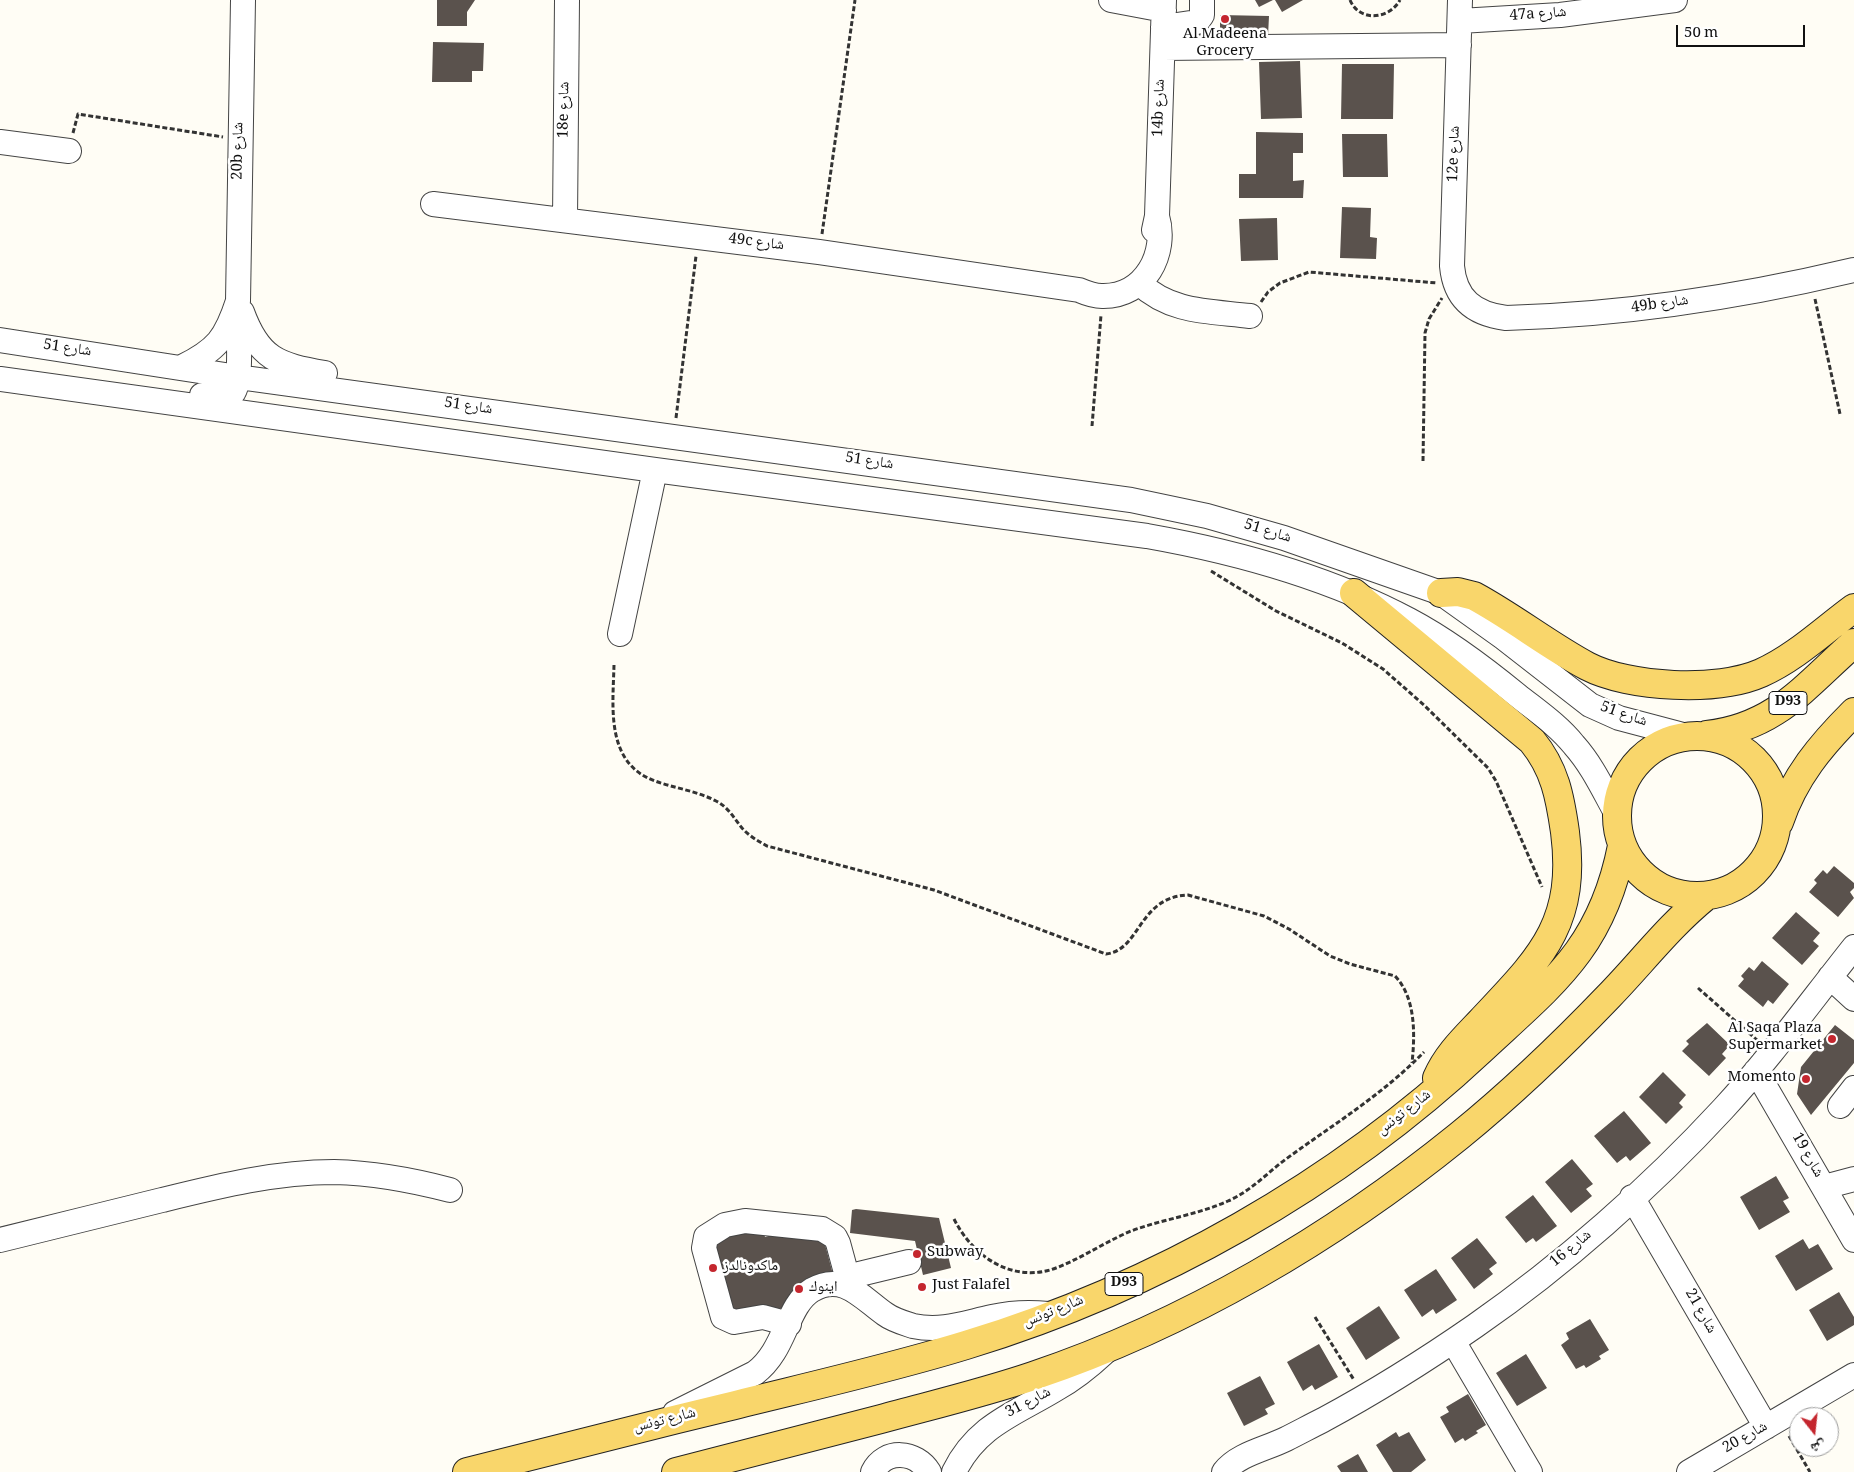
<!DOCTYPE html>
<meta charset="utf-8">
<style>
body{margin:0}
#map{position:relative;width:1854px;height:1472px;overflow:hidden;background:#fffdf5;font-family:Georgia,"Noto Naskh Arabic",serif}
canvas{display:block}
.north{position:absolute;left:1789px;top:1407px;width:50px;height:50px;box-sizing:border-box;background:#fff;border:1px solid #a0a0a0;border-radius:50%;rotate:164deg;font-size:14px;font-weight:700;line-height:20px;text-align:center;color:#111}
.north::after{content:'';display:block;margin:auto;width:18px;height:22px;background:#c4262e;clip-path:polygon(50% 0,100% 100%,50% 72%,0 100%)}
.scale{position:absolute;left:1676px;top:25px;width:129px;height:22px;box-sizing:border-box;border:2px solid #111;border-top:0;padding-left:6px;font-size:15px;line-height:18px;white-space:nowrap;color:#111;-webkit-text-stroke:4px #fff;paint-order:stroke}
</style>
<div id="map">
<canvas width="1854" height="1472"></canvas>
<div class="north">ش</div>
<div class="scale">50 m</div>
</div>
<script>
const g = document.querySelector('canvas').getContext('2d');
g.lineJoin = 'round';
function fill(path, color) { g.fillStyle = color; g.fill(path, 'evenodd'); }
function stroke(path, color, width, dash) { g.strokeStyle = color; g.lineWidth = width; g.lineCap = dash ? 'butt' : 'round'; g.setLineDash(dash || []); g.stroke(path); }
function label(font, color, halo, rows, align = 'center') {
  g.font = font + ' Georgia,"Noto Naskh Arabic",serif'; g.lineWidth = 5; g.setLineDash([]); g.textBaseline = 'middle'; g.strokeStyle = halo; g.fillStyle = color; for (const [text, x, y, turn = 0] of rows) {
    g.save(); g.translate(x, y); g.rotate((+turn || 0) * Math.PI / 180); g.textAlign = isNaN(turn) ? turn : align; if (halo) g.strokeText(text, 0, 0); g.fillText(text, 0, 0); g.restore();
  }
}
fill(new Path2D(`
 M437,0h38l-8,12v14h-30z
 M1255,0h18l-14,7z
 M1275,0h28l-21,12z
 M1220,15l49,1 -1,20 -48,-1z
 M433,42l51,1 -1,28h-11v11h-40z
 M1300,61l2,57 -41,1 -2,-57z
 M1342,64h52l-1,55h-52z
 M1256,132l47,1v20h-10v28l11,-1 -1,18h-64v-24h17z
 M1342,134h45l1,43h-45z
 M1342,207l29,1 -1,29 7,1 -1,21 -36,-1z
 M1277,218l1,42 -37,1 -2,-42z
 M1834,866l20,17v5l-4,4 4,6 -16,19 -29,-25 8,-9 -3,-3 9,-10 4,4z
 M1796,912l24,21 -7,8 6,5 -17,19 -30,-27z
 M1762,961l27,23 -16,20 -5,-4 -5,7 -25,-21 6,-7 -3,-3 8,-9 5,4z
 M1707,1023l23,22 -8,9 4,4 -17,18 -27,-25 7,-7 -3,-3z
 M1835,1025l19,15v23l-43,52 -14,-21 4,-27z
 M1663,1072l23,23 -7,8 4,4 -17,17 -27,-27z
 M1624,1111l27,32 -21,18 -4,-5 -9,7 -23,-27z
 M1572,1159l21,25 -7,5 6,7 -21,17 -26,-31z
 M1776,1176l13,22 -6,3 7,11 -31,18 -19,-33z
 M1533,1195l24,31 -21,16 -3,-4 -7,5 -21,-26z
 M856,1209l83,9 12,50 -28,7 -8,-34 -65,-8 2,-23z
 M819,1222l19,71 -113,30 -22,-82 59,-16 3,12z
 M1477,1238l20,25 -8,6 4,5 -19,15 -23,-31z
 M1803,1239l6,10 9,-5 15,25 -37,22 -21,-35z
 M1436,1269l21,31 -21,14 -3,-5 -11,8 -18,-27z
 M1839,1292l15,25v8l-27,16 -18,-31z
 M1379,1306l21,32 -34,22 -20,-32z
 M1590,1319l19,31 -10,6 2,3 -15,9 -2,-3 -8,4 -15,-24 8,-6 -3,-6z
 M1319,1344l19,33 -23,13 -3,-5 -9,6 -16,-29z
 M1526,1354l21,34 -30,18 -21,-33z
 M1260,1376l15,28 -10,5 3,5 -24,12 -17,-33z
 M1468,1394l18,31 -10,6 2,2 -13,8 -2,-3 -8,5 -15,-26 9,-5 -3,-5z
 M1396,1432l3,5 10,-5 17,28 -15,12h-18l-17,-27z
 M1358,1454l10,18h-27l-4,-6z`), '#5a524d');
const minor = new Path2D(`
 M1111,0l53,10
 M1460,0l-8,266c3,33 22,48 54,52 118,-3 234,-21 348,-48
 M1460,21l100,-6 115,-15
 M1163,27l34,-5 5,-7v-15
 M1163,48l296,-3
 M0,142l69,9
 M433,204l386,48 260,38c7,3 15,6 23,6 43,1 66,-43 55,-80
 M565,220l2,-220
 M1154,230l3,-14 7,-216
 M1139,283c32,30 70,28 111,33
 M242,312c17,47 36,53 83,61
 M0,340l238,37 893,123 76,16 77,22 157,55 63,45 86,67 29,13 68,18
 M182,367c35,-17 44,-29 56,-66l5,-301
 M0,379l655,91 492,66c90,16 181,41 262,84 38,20 75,48 108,75 20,16 41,30 57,50 17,19 28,42 40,64
 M202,395c9,1 23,6 30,-1 11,-9 6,-66 6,-81
 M620,634l35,-164
 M1830,977l24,22
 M1756,1071l98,169
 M1840,1106l14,-18
 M1824,1187l30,-8
 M1632,1197l134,230
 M0,1240c54,-13 108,-27 162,-40 57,-14 113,-28 172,-28 40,1 78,8 116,18
 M847,1277l62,-15
 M789,1324l-26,-7 -29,5 -11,-5 -19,-69 2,-11 19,-12 20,-4 77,8 13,8 3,6 12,44
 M1453,1341l77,131
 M675,1413l80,-40c31,-23 31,-67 57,-83 31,-18 50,8 73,24 8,6 19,9 28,12 29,6 51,-3 79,-9 18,-4 37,-5 56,-3
 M873,1472c12,-24 43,-21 56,0
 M954,1472c23,-47 61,-58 102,-83 18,-10 34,-23 49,-37
 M1224,1472c14,-18 42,-23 62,-33 12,-6 25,-13 37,-19 52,-28 103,-60 152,-94 88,-61 176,-139 248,-217 47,-51 88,-108 131,-162
 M1689,1472l165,-97`);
const major = new Path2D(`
 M1354,593l178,148c23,28 28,56 33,91 12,93 -25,126 -84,189 -17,18 -34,34 -44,57
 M1441,593l17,-1 16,4c39,21 74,49 113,70 42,22 131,26 174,7 34,-15 63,-43 93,-65
 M1707,735c69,-8 98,-49 147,-92
 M1617 816a80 80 0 1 1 160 0a80 80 0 1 1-160 0Z
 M1779,822c15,-45 42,-77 75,-110
 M467,1472c86,-22 173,-44 260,-65 80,-20 161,-38 239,-62 190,-58 371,-160 515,-295 72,-67 121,-102 141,-204
 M676,1472c69,-18 137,-36 205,-53 51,-14 102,-26 152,-43 154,-52 300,-138 426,-240 53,-43 103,-91 150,-140 33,-34 60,-70 97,-100`);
stroke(minor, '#444', 26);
stroke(major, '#222', 30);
stroke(new Path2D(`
 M1350,0c9,22 39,20 50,0
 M73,133l5,-19 145,23
 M822,234l33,-234
 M1815,299l25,115
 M1261,302l7,-10 12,-9 29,-11 128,11
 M676,418l20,-162
 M1092,426l9,-111
 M1423,461l2,-128 4,-14 13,-21
 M1211,571l65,40 66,32 41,26 41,36 64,63 8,13 46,106
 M614,665c-1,42 -9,98 41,116 19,7 42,10 61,20 12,6 18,17 26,27 7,8 16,13 25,18l167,44 172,64c35,-4 32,-57 82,-59l76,21 25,13 41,27 20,8 45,12c21,22 20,59 17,87
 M1698,988l60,53
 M954,1219c19,38 59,65 102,49 26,-10 49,-26 75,-37 32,-12 66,-16 97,-30 23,-10 39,-28 58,-42 48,-35 96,-64 138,-107
 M1315,1317l39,63
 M1789,1436l21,36`), '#333', 3, [5, 2.5]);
stroke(minor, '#fff', 24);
stroke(major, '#f9d66b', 28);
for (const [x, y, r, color] of [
 [1225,19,5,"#c4262e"],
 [1832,1039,5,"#c4262e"],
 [1806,1079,5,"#c4262e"],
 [917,1254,5,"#c4262e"],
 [713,1268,5,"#c4262e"],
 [922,1287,5,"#c4262e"],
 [799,1289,5,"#c4262e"]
]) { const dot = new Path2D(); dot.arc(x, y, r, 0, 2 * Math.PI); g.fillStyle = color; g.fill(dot); stroke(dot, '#fff', 2); }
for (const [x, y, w] of [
 [1788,703,38],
 [1124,1284,38]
]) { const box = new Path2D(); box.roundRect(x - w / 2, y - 11.5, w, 23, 4); g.fillStyle = '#fff'; g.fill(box); stroke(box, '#111', 1); }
label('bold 14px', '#111', null, [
 ["D93",1788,703],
 ["D93",1124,1284]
]);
label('15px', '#111', '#fff', [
 ["47a شارع",1538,16,-4],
 ["14b شارع",1161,108,-88],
 ["18e شارع",566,110,-89],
 ["20b شارع",240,151,-89],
 ["12e شارع",1456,154,-88],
 ["49c شارع",756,244,7],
 ["49b شارع",1660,306,-8],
 ["شارع 51",67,350,8],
 ["شارع 51",468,408,8],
 ["شارع 51",869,463,8],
 ["شارع 51",1267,533,17],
 ["شارع 51",1623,716,19],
 ["شارع تونس",1405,1114,-38],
 ["شارع 19",1806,1156,60],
 ["شارع 16",1572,1250,-40],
 ["شارع 21",1699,1312,60],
 ["شارع تونس",1054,1313,-22],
 ["شارع 31",1029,1404,-28],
 ["شارع تونس",665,1422,-14],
 ["شارع 20",1746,1439,-30]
]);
label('15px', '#111', '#fff', [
 ["Al Madeena",1225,36,"center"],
 ["Grocery",1225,53,"center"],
 ["Al Saqa Plaza",1822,1030,"right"],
 ["Supermarket",1822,1047,"right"],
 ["Momento",1796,1079,"right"],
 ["Subway",927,1254],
 ["ماكدونالدز",723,1268],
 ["Just Falafel",932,1287],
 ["اينوك",809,1289]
], 'left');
</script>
